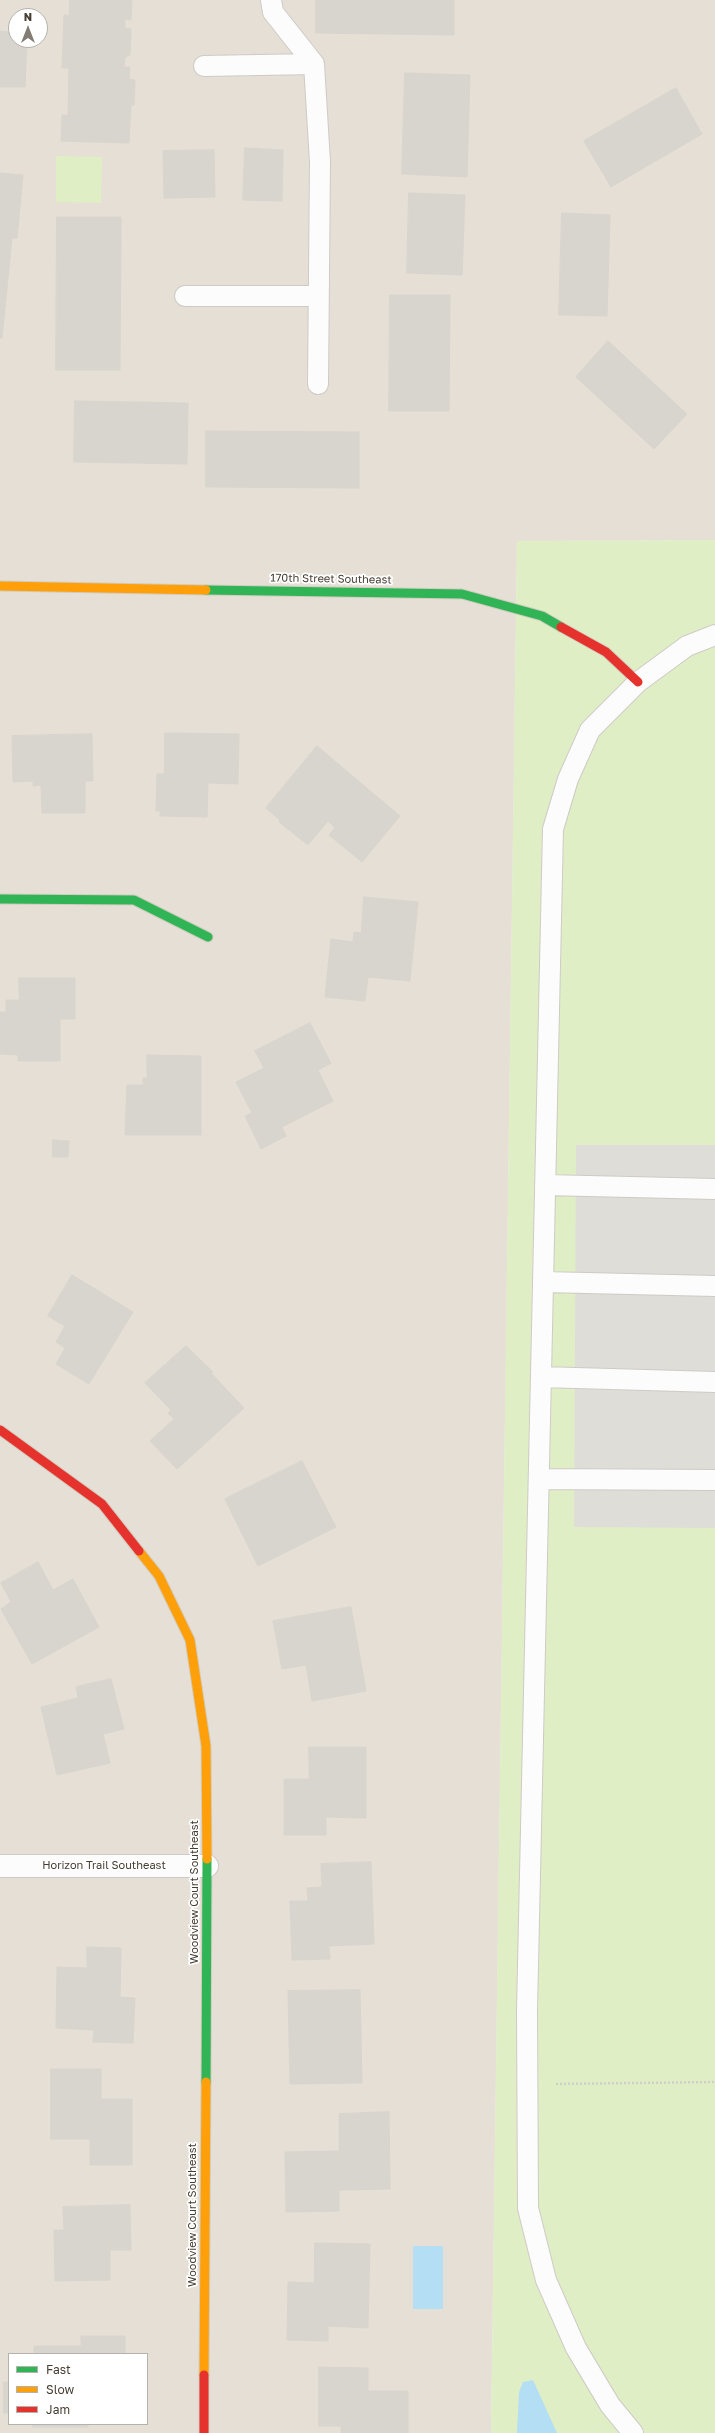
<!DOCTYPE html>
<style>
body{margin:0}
#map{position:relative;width:715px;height:2433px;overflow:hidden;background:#f0eee8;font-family:"Golos Text",sans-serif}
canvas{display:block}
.legend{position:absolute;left:8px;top:2353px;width:140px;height:72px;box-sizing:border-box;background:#fff;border:1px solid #b5b2ad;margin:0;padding:5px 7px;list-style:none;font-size:12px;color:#473e33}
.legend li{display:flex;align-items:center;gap:8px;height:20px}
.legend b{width:20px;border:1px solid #b5b2ad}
.north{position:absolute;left:8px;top:8px;width:40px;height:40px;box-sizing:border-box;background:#fff;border:1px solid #b5b2ad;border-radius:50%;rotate:0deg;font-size:11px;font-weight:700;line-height:16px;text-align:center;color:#473e33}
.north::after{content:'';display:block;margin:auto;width:14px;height:18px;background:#827c72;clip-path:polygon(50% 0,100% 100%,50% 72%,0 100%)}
</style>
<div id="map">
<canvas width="715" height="2433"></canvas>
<ul class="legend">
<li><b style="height:5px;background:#30b455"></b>Fast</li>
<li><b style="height:5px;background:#ff9f0a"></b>Slow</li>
<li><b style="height:5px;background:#e5322d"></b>Jam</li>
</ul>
<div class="north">N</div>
</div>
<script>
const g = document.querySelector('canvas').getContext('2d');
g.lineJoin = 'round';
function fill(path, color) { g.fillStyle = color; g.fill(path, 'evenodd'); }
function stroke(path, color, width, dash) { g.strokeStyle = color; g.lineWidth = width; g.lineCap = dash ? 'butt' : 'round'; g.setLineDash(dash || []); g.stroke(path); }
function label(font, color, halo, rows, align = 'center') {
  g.font = font + ' "Golos Text",sans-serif'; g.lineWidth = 3.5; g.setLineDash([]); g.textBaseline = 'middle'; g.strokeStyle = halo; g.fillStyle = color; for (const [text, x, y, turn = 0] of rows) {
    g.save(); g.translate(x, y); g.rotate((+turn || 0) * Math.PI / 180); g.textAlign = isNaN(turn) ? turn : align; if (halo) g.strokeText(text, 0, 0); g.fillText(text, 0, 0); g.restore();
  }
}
fill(new Path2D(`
 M0,0h715v540l-198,1 -26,1892h-491zM16,16h24v24h-24zM9,2354h138v70h-138z`), '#e5dfd5');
fill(new Path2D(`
 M56,156l46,1 -1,46 -45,-1z
 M715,540v1893h-224l26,-1892z`), '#e0eec5');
fill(new Path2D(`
 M576,1145h139v383l-141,-1z`), '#dfddd8');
fill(new Path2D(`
 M413,2246h30v63h-30z
 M533,2380l24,53h-40l2,-41 4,-10z`), '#b3def4');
const building = new Path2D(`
 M70,0h62l-1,20 -6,-1v9l6,1 -1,26 -5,2 -1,10h6l-1,12 6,1 -1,25h-3l-2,38 -68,-2 1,-26h6l1,-47h-7l2,-53 5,1z
 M316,0h138v35l-138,-2z
 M0,31l16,1v8h11l-2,47h-25z
 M405,73l65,2 -3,102 -65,-3z
 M676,88l26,46 -91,53 -27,-46z
 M245,148l38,2 -1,51 -39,-1z
 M214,150l1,47 -51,1 -1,-47z
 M0,173l23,2 -6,63h-5l-10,100h-2z
 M409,193l56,2 -3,80 -55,-2z
 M562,213l48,2 -3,101 -48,-1z
 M57,217h64l-1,153h-64z
 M390,295h60l-1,116h-60z
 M608,341l79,73 -33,35 -78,-72z
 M75,401l113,2 -1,61 -113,-2z
 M206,431l153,1v56l-153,-1z
 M165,733l74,1 -1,50 -30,-1 -1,34 -47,-1v-5h-4l1,-37h7z
 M92,734l1,47h-8v32h-43l-1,-28 -8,1v-5l-20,1 -1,-46z
 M317,746l83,70 -38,46 -33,-27 6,-7 -7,-7 -20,24 -29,-23 1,-2 -14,-12z
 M364,897l54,5 -8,79 -42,-4 -3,24 -40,-4 6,-58 22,3 1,-10 7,1z
 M19,978h56v41h-15v42h-42v-6l-18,-1v-42h6v-12h13z
 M310,1023l21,40 -13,7 15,31 -51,26 4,9 -25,13 -16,-33 7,-3 -16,-31 28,-14 -9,-17z
 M147,1055l54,1v79h-76l2,-50h16v-7h4z
 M53,1140l16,1 -1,16h-15z
 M72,1275l61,37 -44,72 -33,-20 9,-16 -9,-6 9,-16 -17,-10z
 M186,1346l27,26 -2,1 33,35 -67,61 -27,-28 24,-22 -6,-6 3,-3 -26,-27z
 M302,1461l34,66 -78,39 -33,-67z
 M38,1562l15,28 20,-11 26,48 -67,37 -31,-55 10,-7 -10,-19z
 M351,1607l15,84 -54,10 -6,-36 -24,4 -9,-48z
 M111,1679l13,50 -21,5 7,29 -53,12 -16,-68 37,-9 -2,-11z
 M309,1747h57v71l-40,-1v18h-42v-56h25z
 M371,1862l3,82 -45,2 1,13 -38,1 -2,-59h18l-1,-13 15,-1 -1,-23z
 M87,1947l34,1 -1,49 15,1 -2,45 -40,-1 1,-12 -38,-2 1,-61 30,1z
 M360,1990l2,93 -72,1 -2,-93z
 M51,2069h50v30h31v66h-42v-26h-39z
 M389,2112l1,77 -51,1v21l-53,1 -1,-60 54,-1v-37z
 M130,2205l1,45h-21v30l-55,1 -1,-51h10l-1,-23z
 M315,2243l55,1 -2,84 -40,-2v15l-41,-1 1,-58 26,1z
 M81,2336h44v18h-91v-8h47z
 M319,2367l49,1v23h40v42h-67v-7h-22z
 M4,2382h5v31h-5z
 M33,2424h55v3h-55z`);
fill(building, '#d8d5cf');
stroke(building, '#d9d5ce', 1);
const lane = new Path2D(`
 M271,0l2,12 41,52 6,98 -2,222
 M204,66l110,-2
 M185,296h134
 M545,1185l170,4
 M543,1282l172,4
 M541,1377l174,5
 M539,1479l176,1
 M633,2433l-23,-28 -34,-57 -30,-68 -18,-72 -1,-198 26,-1181 15,-50 22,-49 48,-48 49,-36 28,-11`);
const street = new Path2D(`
 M0,1866h207`);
const fast = new Path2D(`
 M206,590l256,4 80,22 19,11
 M0,899l134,1 74,37
 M206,2082l1,-223`);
const slow = new Path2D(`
 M0,586l206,4
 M139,1551l20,25 31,64 16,106 1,113
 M204,2375l2,-293`);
const jam = new Path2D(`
 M561,627l45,25 32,30
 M0,1430l102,74 37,47
 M204,2433v-58`);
stroke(lane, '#cecbc6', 22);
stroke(street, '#cecbc6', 24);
stroke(fast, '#d1ccbf', 11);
stroke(slow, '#d1ccbf', 11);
stroke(jam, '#d1ccbf', 11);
stroke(new Path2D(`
 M556,2084l159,-2`), '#d1cec9', 2.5, [2, 2]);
stroke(lane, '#fdfcfc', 20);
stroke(street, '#fdfcfc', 22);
stroke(fast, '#30b455', 9);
stroke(slow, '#ff9f0a', 9);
stroke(jam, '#e5322d', 9);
label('11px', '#473e33', '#fff', [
 ["170th Street Southeast",331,579,1],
 ["Horizon Trail Southeast",104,1866],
 ["Woodview Court Southeast",195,1892,-90],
 ["Woodview Court Southeast",193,2215,-90]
]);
</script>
